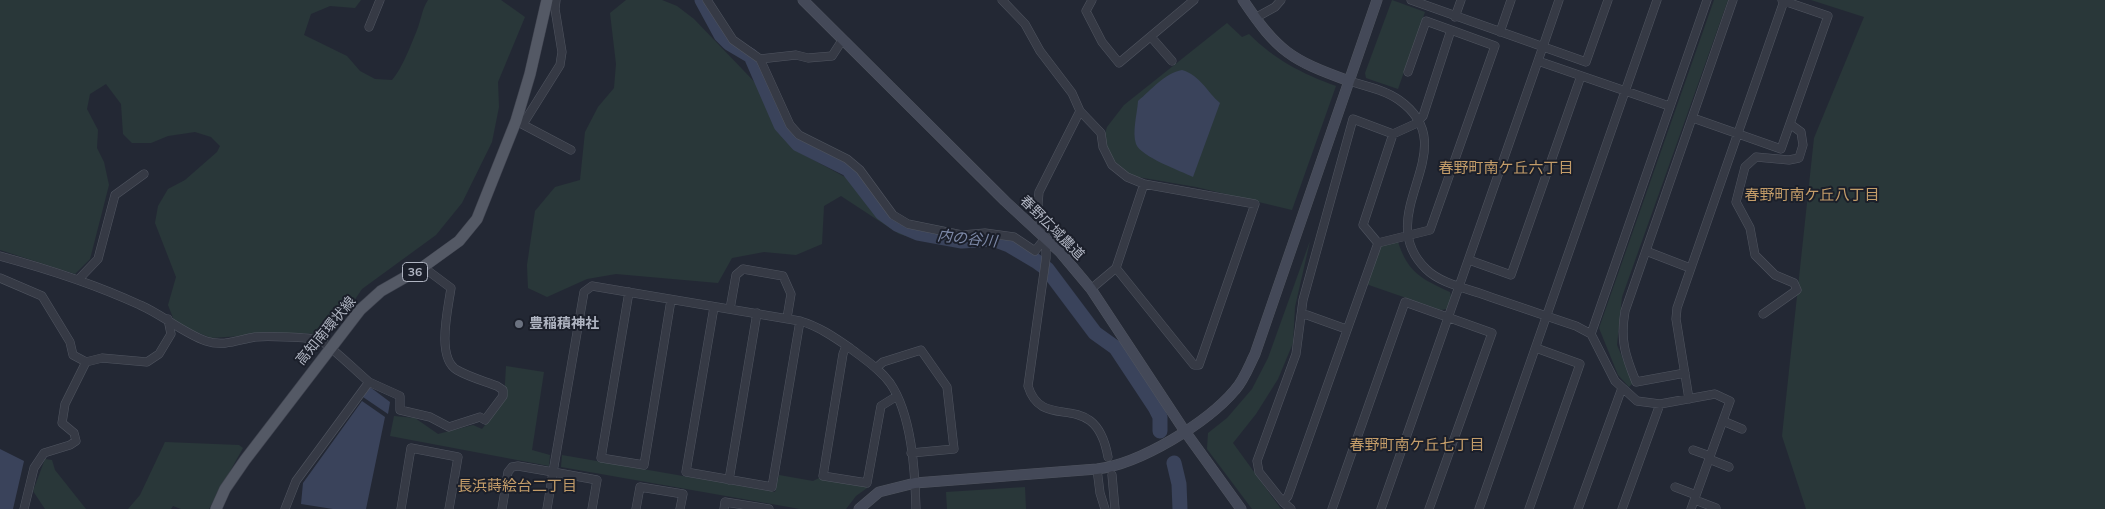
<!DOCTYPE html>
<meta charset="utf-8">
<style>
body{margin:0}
canvas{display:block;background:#232834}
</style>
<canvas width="2105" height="509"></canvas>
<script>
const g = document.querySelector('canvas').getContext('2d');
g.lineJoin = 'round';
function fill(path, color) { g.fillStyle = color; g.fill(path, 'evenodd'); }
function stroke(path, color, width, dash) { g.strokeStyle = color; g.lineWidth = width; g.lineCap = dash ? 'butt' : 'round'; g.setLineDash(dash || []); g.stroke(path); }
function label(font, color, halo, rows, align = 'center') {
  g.font = font + ' Mulish,"Noto Sans JP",sans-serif'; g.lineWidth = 4; g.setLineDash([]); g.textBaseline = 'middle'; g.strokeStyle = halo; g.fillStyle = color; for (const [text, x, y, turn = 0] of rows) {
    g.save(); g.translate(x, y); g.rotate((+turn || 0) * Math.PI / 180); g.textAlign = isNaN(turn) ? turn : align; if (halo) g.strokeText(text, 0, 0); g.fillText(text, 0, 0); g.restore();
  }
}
fill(new Path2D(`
 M0,0h361l-6,8 -25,-2 -19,8 -7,21 43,21 13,15 15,8 17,1c10,-11 19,-35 25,-50 4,-10 5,-21 11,-30h73l24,17 -27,65 1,25 -7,35 -30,61 -26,32 -74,54 -25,37 -18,8 -30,-1 -78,5 -36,-15 -7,-18 8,-28 -21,-54 3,-17 10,-17 17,-9 32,-28 3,-6 -9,-9 -16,-5 -27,4 -17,7h-19l-9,-9 -2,-30 -15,-20 -16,10 -3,15 11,21 -1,18 7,14 5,23 -19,74 -15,15 -75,-24z
 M626,0h36l15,6 17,13 75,78 8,30 16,22 65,35 33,26 32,18 -1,13 -23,-7 -58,-38 -17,10 -2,38 -26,11 -32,-3 -32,6 -14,25 -102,-9 -29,5 -40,18 -19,-9 -1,-23 8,-54 20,-24 25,-7 5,-48 13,-25 16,-19 2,-24 -6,-51z
 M1392,0l33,12 -27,77 -32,-11 -1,-5z
 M1714,0h14l-106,297 -5,48 16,38 -4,4 -11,-12 -19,-47z
 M1811,0h294v509h-299l-24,-73 32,-298 50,-121z
 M1227,23l15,14 7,-3c25,25 53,40 87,52l-44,124 -96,-23 -64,-11 -20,-17 -5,-11 -3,-11 3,-10 17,-22z
 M1310,241l-15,66 -2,36 -15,36 -22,35 -23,29 48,66h-29l-45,-60 1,-16 19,-15 25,-29 16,-31z
 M1398,242c10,31 24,37 52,50l1,5 -4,12 -6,1 -75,-26 14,-38z
 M506,366l38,6 -12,78 18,5 -1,11 -159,-30 4,-20 21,2 23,16 35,-9 9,4 22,-28z
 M165,442l74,3 4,3 -34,61h-28l-8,-3 -2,3h-43l12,-14z
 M562,455l213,37 4,-17 34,6 6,-3 48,6v4l-11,8 -10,13h-46l-239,-42z
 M45,459l7,1 3,10 31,39h-41l-12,-18z
 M1025,487l1,22h-79l-1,-17z`), '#293739');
fill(new Path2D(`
 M1182,70c18,5 25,22 38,33l-27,74c-12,-6 -52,-20 -57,-33 -4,-12 1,-29 2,-43 13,-11 27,-28 44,-31z
 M370,387l20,15 -2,12 -25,-17z
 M362,401l23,16 -19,92h-33l-32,-5 2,-21z
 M0,449l24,12 -11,48h-13z`), '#3a435b');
stroke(new Path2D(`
 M702,0l19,35 8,8 22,13 30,69 17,19 50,25 34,44 15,11 21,9 44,8 31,-2 16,6 27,16 11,8 48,64 21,15 39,59 5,10v14
 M1174,463l5,21 1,25`), '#3a435b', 15);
const street = new Path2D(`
 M707,0l26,40 27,19 30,66 9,10 48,24 13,11 33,45 15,9 54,11 23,-2 29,4 21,14 11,-14
 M1002,0l23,24 15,27 32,42 8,18 -41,81 -1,12 3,23 5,10v21l-18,128c15,49 67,-1 80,71
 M1092,0l-6,11 16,31 17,21 75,-63
 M1411,0l175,62 22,-62
 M1455,17l6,-17
 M1255,18l20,-11 6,-7
 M369,27l11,-27
 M1500,32l11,-32
 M1151,37l21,24
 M760,59l36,-4 12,3 24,-2 11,-17
 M1538,61l21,-61
 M1408,72l18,-51 25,9
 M1349,81c17,5 36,9 50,19 69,49 -30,113 27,169 14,14 39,19 56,25 31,11 62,21 94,32l15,8 24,47 22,20 23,3 55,-10 15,7 -39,108
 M1080,111l21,22 2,14 9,18 15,12 17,7 111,20 -56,161h-5l-78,-97
 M1693,118l88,31 47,-133 -44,-15
 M518,122l53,28
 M523,124l37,-59 2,-13 -7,-43 1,-9
 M1378,243l-15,-18 30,-91
 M1646,251l44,17
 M0,256c48,13 95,28 140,49 23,10 43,28 66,36 17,6 32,-1 49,-4 11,-1 54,0 64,3 9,3 40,34 50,42l-73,99 -11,28
 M1469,260l42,15 70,-199
 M0,278l42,18 28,46 3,13 13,7
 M78,280l20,-21 17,-64 29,-21
 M1091,289l25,-21 28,-84
 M629,292l-28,166 43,7 27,-165
 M714,307l-28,165 86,15 28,-166
 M730,309l6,-34 7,-6 40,7 8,18 -4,24
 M1763,314l34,-24 -3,-7 -19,-8 -20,-20 -5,-27 -14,-26 9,-35 11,-10 33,3 10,-2 4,-13 -2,-13 -11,-8
 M1301,315h6l39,14
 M1591,334l116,-334
 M846,346l-3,8 -20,122 44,7 14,-77 16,-10
 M876,368l7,-6 38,-12 26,37 7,62 -43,4
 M1685,373l-49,9c-11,-27 -16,-42 -11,-71l108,-311
 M369,382l31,14v14l30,7 19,10 31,-10 5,3 18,-24v-6l-6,-4c-13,-5 -28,-9 -40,-16 -21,-12 -9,-61 -6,-82l-28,-21
 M1689,399l-13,-80 1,-11 107,-307 -2,-1
 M1723,421l19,8
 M1693,450l17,6
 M1709,459l20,8
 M1097,469l3,24 5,16
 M1112,475l3,34
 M729,480l28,-167
 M1675,487l21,8
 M1695,500l21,8
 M1283,502l-24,-30 -2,-11 39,-107 7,-54 50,-181 40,15 22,-10 8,-8 28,-86 44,16 -65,184 -52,13 -90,253 -5,6 8,7
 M24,509l10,-41 10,-15 26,-8 6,-4 -2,-8 -12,-10 3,-19 21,-42 16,-4 45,4 12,-8 12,-20 -3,-15
 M401,509l10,-61 47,9 -9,52
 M502,509l6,-37 4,-5 6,-1 35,6 -6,37
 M592,509l5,-29 -44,-8 31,-180 8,-6 208,35c18,5 34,16 50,27 14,11 29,20 40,35 22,32 25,88 26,126
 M636,509l4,-22 43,7 -3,15
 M724,509l1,-7 44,7
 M1332,509l73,-207 87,31 -63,176
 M1381,509l157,-448 131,45
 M1479,509l178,-509
 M1529,509l51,-145 -44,-16
 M1578,509l44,-121
 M1622,509l38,-105`);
const secondary = new Path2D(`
 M803,0l202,201 55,51 31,37 93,141 57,79
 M1243,0c35,52 48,60 106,81
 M859,509l20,-17 36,-9 182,-14c43,-5 110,-46 138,-79 9,-10 14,-24 20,-36l122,-354`);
const primary = new Path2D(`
 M216,509l9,-20 20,-29 115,-150 21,-19 42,-24 36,-26 18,-22 39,-98 14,-47 17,-74`);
stroke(street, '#505560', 9);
stroke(secondary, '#505560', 11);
stroke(primary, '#3f434f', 12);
stroke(street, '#363a45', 8);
stroke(secondary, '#444958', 10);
stroke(primary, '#545965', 11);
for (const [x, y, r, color] of [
 [519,324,5,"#6b7280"]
]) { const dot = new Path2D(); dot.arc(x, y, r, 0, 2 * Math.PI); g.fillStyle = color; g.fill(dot); stroke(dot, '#1b1f2a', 2); }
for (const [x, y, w] of [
 [415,272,25]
]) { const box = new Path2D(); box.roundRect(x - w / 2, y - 9.5, w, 19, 4); g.fillStyle = '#1b1f2a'; g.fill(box); stroke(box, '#b0b5c2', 1); }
label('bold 12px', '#b0b5c2', null, [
 ["36",415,272]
]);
label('14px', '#b0b5c2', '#1b1f2a', [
 ["春野広域農道",1052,228,45],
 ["高知南環状線",326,331,-50]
]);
label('bold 14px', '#b0b5c2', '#1b1f2a', [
 ["豊稲積神社",529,324]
], 'left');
label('15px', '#c49d69', '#1b1f2a', [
 ["春野町南ケ丘六丁目",1506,168],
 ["春野町南ケ丘八丁目",1812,195],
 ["春野町南ケ丘七丁目",1417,445],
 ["長浜蒔絵台二丁目",517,486]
]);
label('italic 15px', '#7c88a6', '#1b1f2a', [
 ["内の谷川",967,239,6]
]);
</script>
